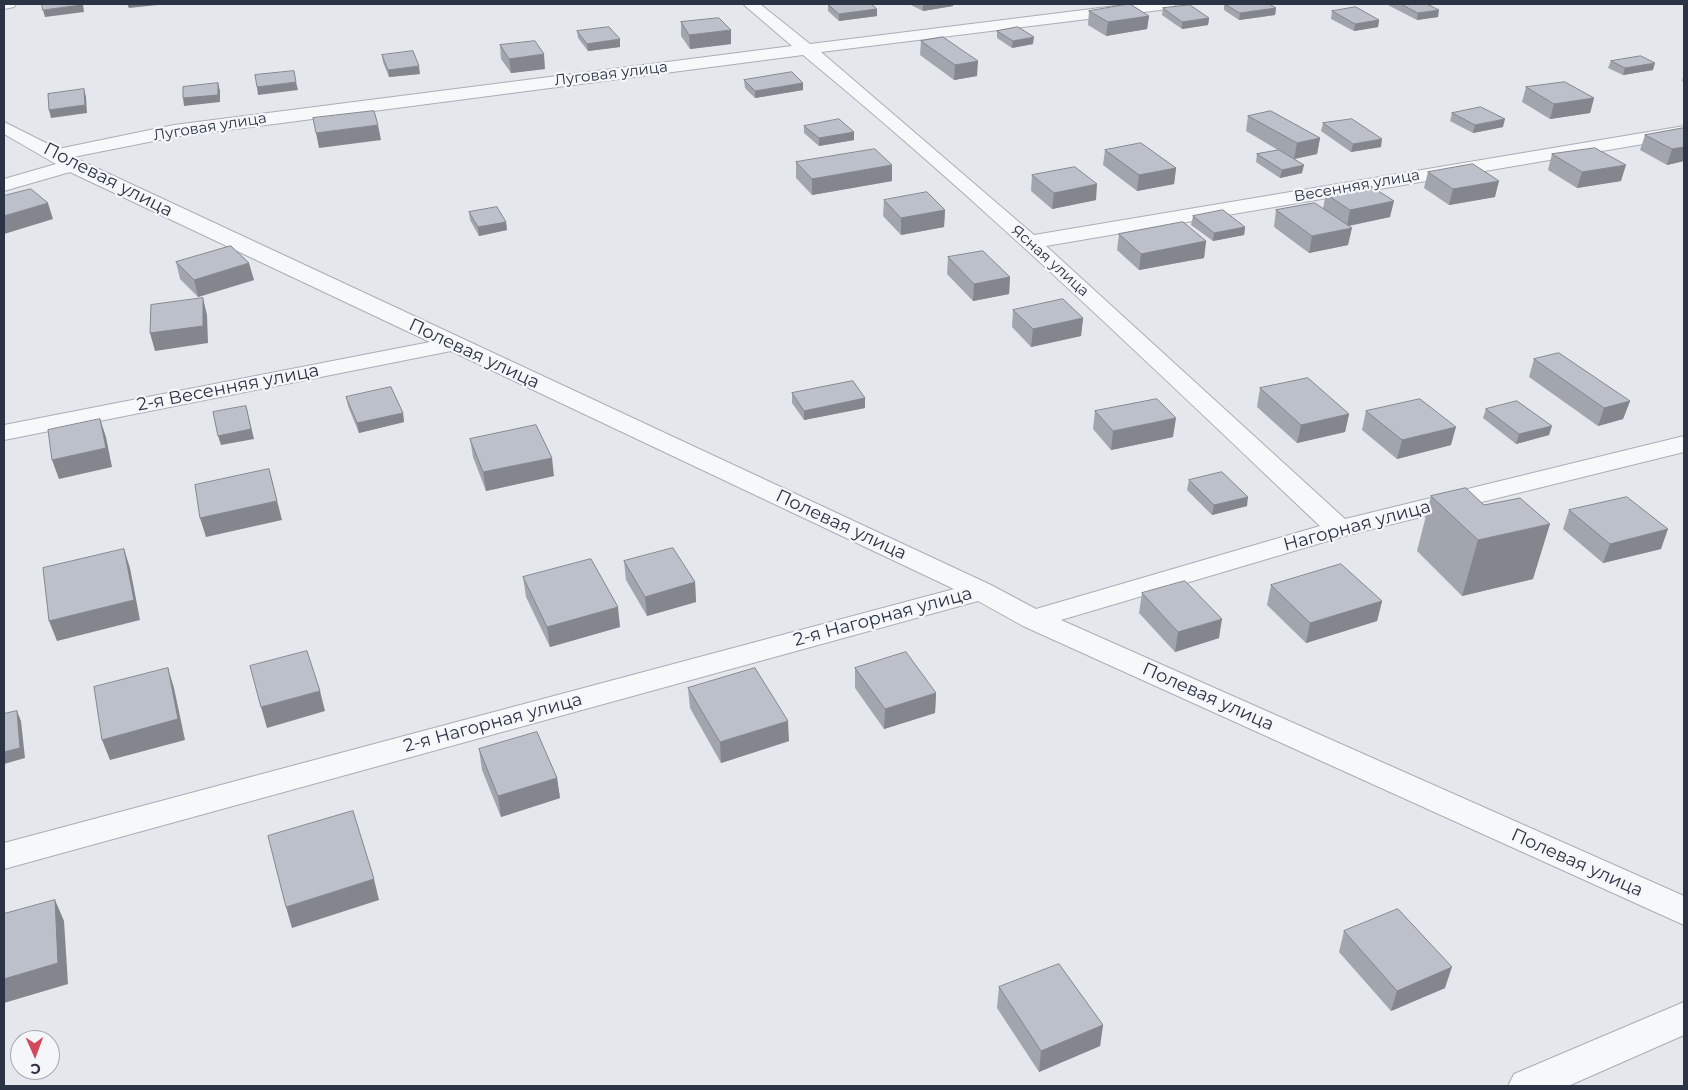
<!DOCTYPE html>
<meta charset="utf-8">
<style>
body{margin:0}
#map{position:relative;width:1688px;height:1090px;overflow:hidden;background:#e4e7ec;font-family:Montserrat,sans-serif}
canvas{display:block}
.frame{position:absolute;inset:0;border:5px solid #2b3445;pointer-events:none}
.north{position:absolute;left:10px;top:1030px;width:50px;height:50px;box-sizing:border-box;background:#f4f6f9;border:1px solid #a4a8b1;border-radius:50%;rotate:178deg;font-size:14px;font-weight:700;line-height:20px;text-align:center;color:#2b3445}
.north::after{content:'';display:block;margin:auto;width:18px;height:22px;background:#d1495b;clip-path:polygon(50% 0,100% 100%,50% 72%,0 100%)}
</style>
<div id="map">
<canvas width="1688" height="1090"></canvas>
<div class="frame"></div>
<div class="north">С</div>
</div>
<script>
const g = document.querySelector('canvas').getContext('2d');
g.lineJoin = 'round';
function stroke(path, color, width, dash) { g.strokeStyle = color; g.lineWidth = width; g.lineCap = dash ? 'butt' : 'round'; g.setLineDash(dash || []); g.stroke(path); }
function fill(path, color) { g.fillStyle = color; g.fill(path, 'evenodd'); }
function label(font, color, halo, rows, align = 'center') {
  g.font = font + ' Montserrat,sans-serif'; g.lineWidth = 4.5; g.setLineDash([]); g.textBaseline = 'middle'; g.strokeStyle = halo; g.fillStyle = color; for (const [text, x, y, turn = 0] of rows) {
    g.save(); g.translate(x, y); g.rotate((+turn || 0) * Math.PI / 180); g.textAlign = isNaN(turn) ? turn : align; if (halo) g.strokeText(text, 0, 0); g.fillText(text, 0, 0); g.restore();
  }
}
const minor = new Path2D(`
 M4,4h12l-2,3 -10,2z
 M743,4h17l50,40 322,-40h44l-2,3 -6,2 -347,43 213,183 650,-109v11l-638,109 299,273 339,-83v16l-336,83 -287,85 623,276v29l-661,-299 -45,-25 -974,268v-26l950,-254 -503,-238 -447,89v-15l426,-83 -360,-170 -66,19v-12l52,-15 -52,-30v-12l54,27 116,-24 618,-79zM803,55c180,148 348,311 517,471l-284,83 -45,-24 -918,-428 101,-20z
 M1684,1002v33l-116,51h-60l6,-12z`);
stroke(minor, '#a9aeb7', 2);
fill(minor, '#f7f8fa');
fill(new Path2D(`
 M828,4l49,5v7l-38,5 -11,-10z
 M911,4h42v2l-30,5 -12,-6z
 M1224,4l52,4 -1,7 -36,5 -15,-10z
 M1386,4h41l11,13 -21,3z
 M1163,8l46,10 -1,7 -26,4 -20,-14z
 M1089,11l60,5 -2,13 -41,7 -18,-11z
 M1332,11l47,9 -1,7 -24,4 -23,-12z
 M681,22l50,22 -41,5 -9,-13z
 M577,31l43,16 -32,4 -10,-13z
 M997,31l36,13 -21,4 -15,-10z
 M921,41l56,35 -23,4 -34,-25z
 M500,45l45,24 -34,4 -10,-14z
 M382,55l38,19 -31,3 -6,-15z
 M1611,61l42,9 -30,5 -15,-7z
 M1684,74v8l-2,-1z
 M744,80l59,3v7l-48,8 -10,-10z
 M1526,87l68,11 -4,15 -40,6 -28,-17z
 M1452,113l51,14 -30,6 -23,-12z
 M1248,116l72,22 -3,16 -23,5 8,14 -22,5 -24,-16 1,-8 21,-4 -32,-19z
 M1323,123l58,24 -30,5 -30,-21z
 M804,126l50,6v8l-35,6 -15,-13z
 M1684,128v33l-17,4 -27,-15 5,-15z
 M1105,150l71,18 -2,16 -37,7 -34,-26z
 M1552,154l69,27 -44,7 -29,-18z
 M796,162l96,19 -80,14 -16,-17z
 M1428,172l67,25 -46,8 -25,-17z
 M1032,175l64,25 -44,9 -21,-18z
 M1326,194l64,23 -41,9 -1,19 -39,8 -35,-26 2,-17 47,-2z
 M884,200l61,10 -1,17 -43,8 -18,-19z
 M469,212l37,10 1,8 -28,6 -9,-16z
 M1193,216l52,11 -1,8 -31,6 -22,-16z
 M1119,234l87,7 -2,17 -65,12 -22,-20z
 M948,257l62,20 -1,17 -36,7 -26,-27z
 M176,262l78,18 -56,17 -18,-18z
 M1013,310l70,8 -2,18 -50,11 -19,-20z
 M1534,359l96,42 -7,18 -25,7 -69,-49z
 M1260,388l89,26 -4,18 -48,11 -40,-36z
 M792,393l73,5v10l-61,12 -12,-17z
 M346,397l57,16 1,9 -45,11 -11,-27z
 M1486,409l63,26 -33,9 -33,-26z
 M1095,411l78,26 -62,13 -18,-21z
 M1366,411l85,34 -54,14 -35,-29z
 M470,439l84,37 -68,15 -13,-34z
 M1189,480l58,26 -35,9 -25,-25z
 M1431,496l53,9 49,74 -71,17 -45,-45z
 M1569,510l92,39 -58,14 -40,-34z
 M624,561l71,21 1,20 -49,14 -21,-36z
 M523,577l97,50 -70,20 -24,-50z
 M1271,585l111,16 -5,20 -71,22 -39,-38z
 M1142,593l77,45 -44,14 -36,-39z
 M855,668l81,25 -1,20 -51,16 -29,-41z
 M688,688l101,53 -68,22 -31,-55z
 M479,749l78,29 3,20 -59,19 -19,-47z
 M1344,931l101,57 -54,23 -52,-59z
 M999,987l104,38 -3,21 -61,26 -42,-64z`), '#a1a5ae');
fill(new Path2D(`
 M83,4l1,8 -39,5 -2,-7z
 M127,4h40l-38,4z
 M923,4h30v2l-30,5z
 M1276,8l-1,7 -36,5 1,-7z
 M877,9v7l-38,5v-7z
 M1439,10l-1,7 -21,3 1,-7z
 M1149,16l-2,13 -41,7 2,-14z
 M1209,18l-1,7 -26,4v-7z
 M1379,20l-1,7 -24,4 1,-7z
 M731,30v14l-41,5 -1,-14z
 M1034,37l-1,7 -21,4 1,-7z
 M620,39v8l-32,4 -1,-7z
 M544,54l1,15 -34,4 -2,-14z
 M978,61l-1,15 -23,4 1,-15z
 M1655,63l-2,7 -30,5 2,-7z
 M419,66l1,8 -31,3 -1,-7z
 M296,82l2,8 -40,5 -1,-8z
 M218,83l2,8v11l-36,4 -1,-8z
 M803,83v7l-48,8v-7z
 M84,89l2,8 1,16 -36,5 -2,-8z
 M1594,98l-4,15 -40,6 4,-15z
 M1505,119l-2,8 -30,6 2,-8z
 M378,125l3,15 -62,8 -3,-15z
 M854,132v8l-35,6v-8z
 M1320,138l-3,16 -23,5 3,-16z
 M1382,139l-1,8 -30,5 2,-8z
 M1684,147v14l-17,4 5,-16z
 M892,165v16l-80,14v-16z
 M1304,165l-2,8 -22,5 2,-8z
 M1626,165l-5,16 -44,7 5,-16z
 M1176,168l-2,16 -37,7 2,-16z
 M1499,181l-4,16 -46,8 4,-16z
 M1097,184l-1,16 -44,9 2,-16z
 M1394,201l-4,16 -43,9 3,-16z
 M48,203l5,16 -49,15v-18z
 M945,210l-1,17 -43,8v-17z
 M506,222l1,8 -28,6 -1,-9z
 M1245,227l-1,8 -31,6 1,-8z
 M1352,228l-4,17 -39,8 3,-17z
 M1206,241l-2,17 -65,12 2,-16z
 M249,263l5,17 -56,17 -4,-17z
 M1010,277l-1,17 -36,7 1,-17z
 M203,298l4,17 1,28 -53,8 -5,-18z
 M1083,318l-2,18 -50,11 2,-18z
 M865,398v10l-61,12v-9z
 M1630,401l-7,18 -25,7 6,-18z
 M246,406l8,33 -33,6 -3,-9z
 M403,413l1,9 -45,11 -2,-10z
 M1349,414l-4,18 -48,11 4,-18z
 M1176,418l-3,19 -62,13 2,-19z
 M100,419l6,18 6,30 -53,12 -7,-19z
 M1552,426l-3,9 -33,9 3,-10z
 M1456,427l-5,18 -54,14 5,-19z
 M552,458l2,18 -68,15 -3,-19z
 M269,469l13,51 -76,17 -6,-19z
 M1248,497l-1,9 -35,9 2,-10z
 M1550,524l-17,55 -71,17 16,-56z
 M1668,529l-7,20 -58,14 7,-19z
 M124,549l6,19 10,52 -83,21 -8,-20z
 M695,582l1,20 -49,14 -2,-19z
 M1382,601l-5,20 -71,22 4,-20z
 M618,607l2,20 -70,20 -3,-20z
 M1222,619l-3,19 -44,14 3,-20z
 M168,668l6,20 11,52 -75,20 -8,-20z
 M320,691l5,20 -58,17 -6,-21z
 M936,693l-1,20 -51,16 1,-20z
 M17,711l4,10 4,37 -21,6v-12z
 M788,721l1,20 -68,22 -1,-21z
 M557,778l3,20 -59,19 -3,-21z
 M374,879l5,21 -87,28 -6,-21z
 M55,900l9,21 4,63 -64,19v-24z
 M1452,967l-7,21 -54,23 6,-20z
 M1103,1025l-3,21 -61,26 2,-21z`), '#83868d');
const building = new Path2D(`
 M42,4h39l1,1 -39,5z
 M828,4h43l6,5 -38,5z
 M1130,4l19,12 -41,6 -19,-11z
 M1225,4h44l7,4 -36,5z
 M1401,4h26l12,6 -21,3z
 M1190,5l19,13 -27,4 -19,-14z
 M1356,7l23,13 -24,4 -23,-13z
 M719,18l12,12 -42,5 -8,-13z
 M609,27l11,12 -33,5 -10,-13z
 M1018,27l16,10 -21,4 -16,-10z
 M943,37l35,24 -23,4 -34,-24z
 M535,41l9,13 -35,5 -9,-14z
 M413,51l6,15 -31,4 -6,-15z
 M1641,56l14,7 -30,5 -14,-7z
 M294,71l2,11 -39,5 -2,-12z
 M792,72l11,11 -48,8 -11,-11z
 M1565,82l29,16 -40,6 -28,-17z
 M218,83v12l-35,3v-11z
 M84,89l1,16 -36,5 -1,-16z
 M1481,107l24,12 -30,6 -23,-12z
 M374,111l4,14 -62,8 -3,-15z
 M1271,111l49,27 -23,5 -49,-27z
 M839,119l15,13 -35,6 -15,-12z
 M1352,119l30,20 -29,5 -30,-21z
 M1684,128v19l-12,2 -27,-14z
 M1141,143l35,25 -37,7 -34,-25z
 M1595,148l31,17 -44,7 -30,-18z
 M875,149l17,16 -80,14 -16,-17z
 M1279,150l25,15 -22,5 -25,-16z
 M1473,164l26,17 -46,8 -25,-17z
 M1075,167l22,17 -43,9 -22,-18z
 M1369,185l25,16 -44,9 -24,-16z
 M31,189l17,14 -44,13v-20z
 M927,192l18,18 -44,8 -17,-18z
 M1315,203l37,25 -40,8 -36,-26z
 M497,207l9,15 -28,5 -9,-15z
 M1223,210l22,17 -31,6 -21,-17z
 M1183,222l23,19 -65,13 -22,-20z
 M231,246l18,17 -55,17 -18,-18z
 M983,251l27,26 -36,7 -26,-27z
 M203,298v28l-53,7 1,-28z
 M1063,299l20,19 -50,11 -20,-19z
 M1559,353l71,48 -26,7 -70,-49z
 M1308,378l41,36 -48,11 -41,-37z
 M853,381l12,17 -61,13 -12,-18z
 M391,387l12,26 -46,10 -11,-26z
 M1157,399l19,19 -63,13 -18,-20z
 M1420,399l36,28 -54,13 -36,-29z
 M1517,401l35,25 -33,8 -33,-25z
 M246,406l5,23 -33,7 -5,-24z
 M100,419l6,29 -54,12 -4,-30z
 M536,425l16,33 -69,14 -13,-33z
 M269,469l8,32 -77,17 -5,-33z
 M1222,472l26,25 -34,8 -25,-25z
 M1466,488l18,17 36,-7 30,26 -72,16 -47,-44z
 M1627,497l41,32 -58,15 -41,-34z
 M673,548l22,34 -50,15 -21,-36z
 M124,549l10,51 -85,21 -6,-53z
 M591,559l27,48 -71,20 -24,-50z
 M1341,564l41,37 -72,22 -39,-38z
 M1185,581l37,38 -44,13 -36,-39z
 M307,651l13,40 -59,16 -11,-41z
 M906,652l30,41 -51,16 -30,-41z
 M168,668l10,51 -76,21 -8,-53z
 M755,668l33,53 -68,21 -32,-54z
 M17,711l3,37 -16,4v-38z
 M537,732l20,46 -59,18 -19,-47z
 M353,811l21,68 -88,28 -18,-71z
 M55,900l3,63 -54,16v-65z
 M1398,909l54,58 -55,24 -53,-60z
 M1059,964l44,61 -62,26 -42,-64z`);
fill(building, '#bbc0ca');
stroke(building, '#83868d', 1);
label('15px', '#2b3445', '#f4f6f9', [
 ["Луговая улица",611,74,-7],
 ["Луговая улица",210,127,-9],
 ["Весенняя улица",1357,186,-10],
 ["Ясная улица",1050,261,42]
]);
label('18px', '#2b3445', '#f4f6f9', [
 ["Полевая улица",108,180,27],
 ["Полевая улица",474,354,25],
 ["2-я Весенняя улица",228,388,-11],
 ["Полевая улица",841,525,25],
 ["Нагорная улица",1357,526,-15],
 ["2-я Нагорная улица",883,617,-15],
 ["Полевая улица",1208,697,24],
 ["2-я Нагорная улица",493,723,-15],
 ["Полевая улица",1577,863,24]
]);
</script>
